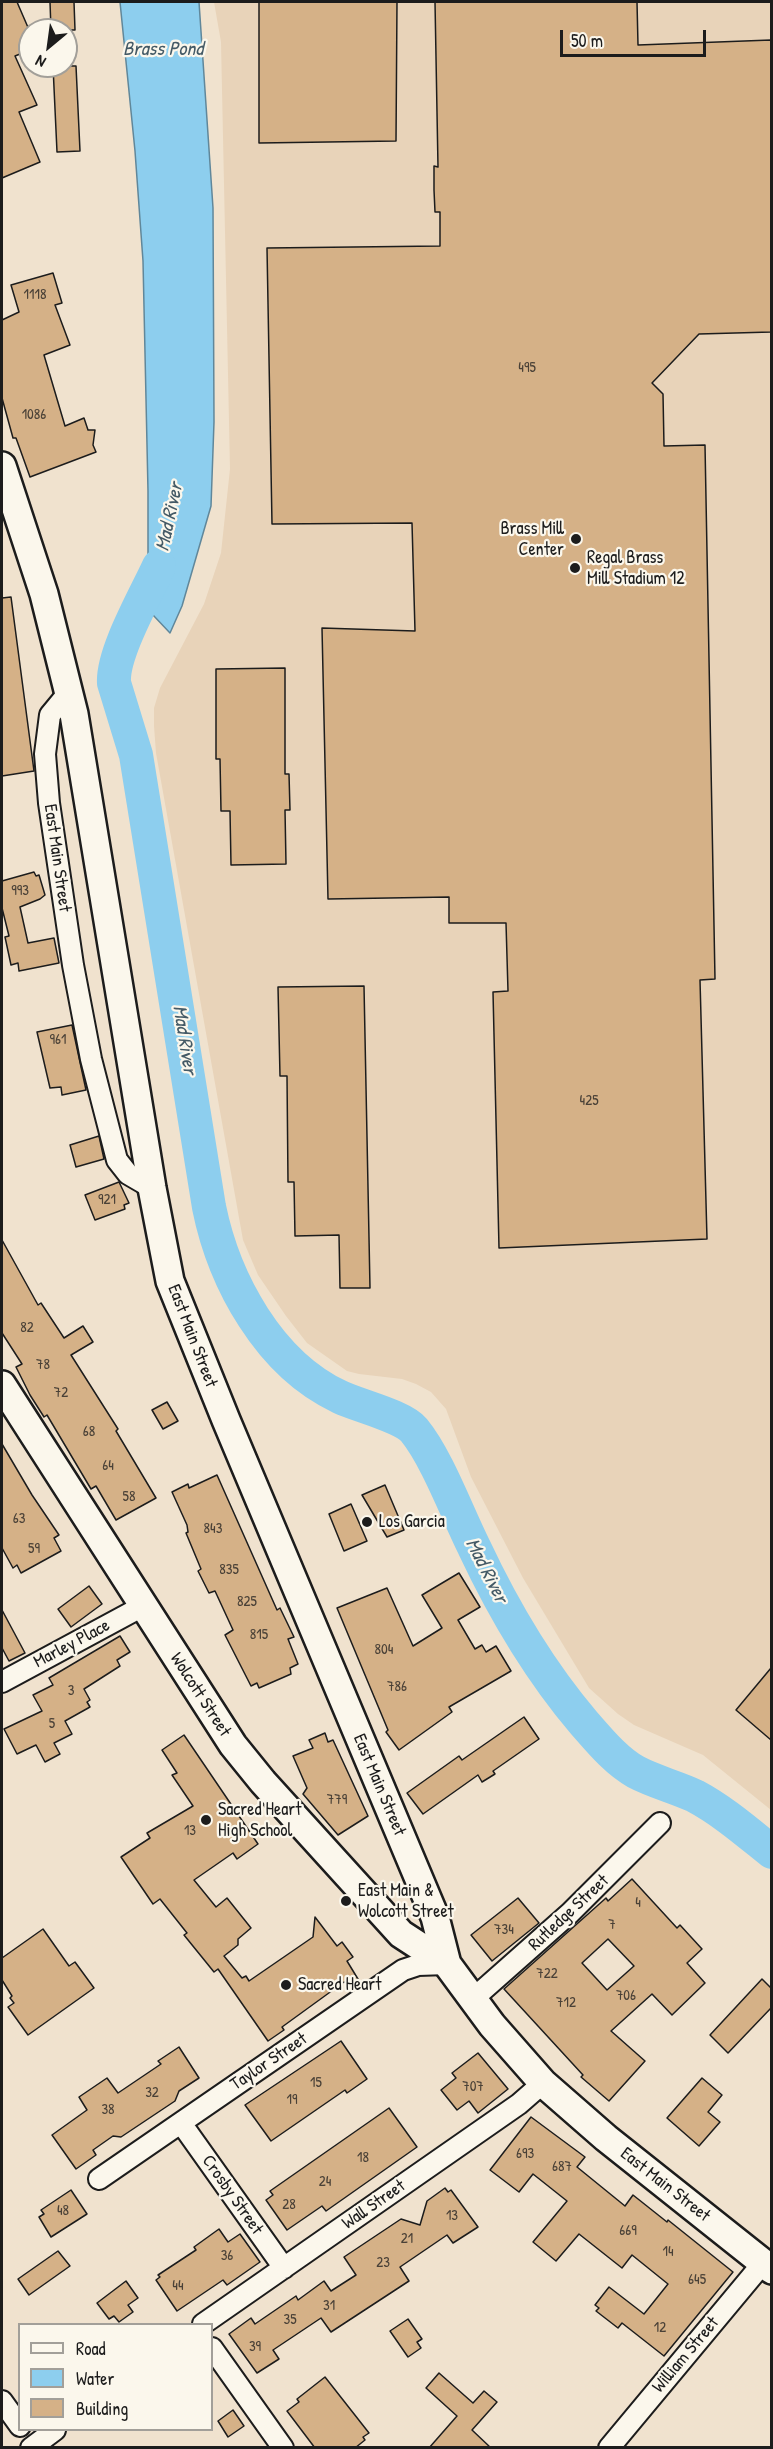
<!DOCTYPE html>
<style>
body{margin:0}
#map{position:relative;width:773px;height:2449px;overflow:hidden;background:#f0e2ce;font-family:"Patrick Hand",sans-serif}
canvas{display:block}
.frame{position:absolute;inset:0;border:3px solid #1c1c1c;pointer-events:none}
.legend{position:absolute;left:18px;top:2323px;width:195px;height:108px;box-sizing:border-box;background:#fbf7ec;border:2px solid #a29f99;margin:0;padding:8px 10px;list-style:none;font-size:18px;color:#1c1c1c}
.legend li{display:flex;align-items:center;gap:12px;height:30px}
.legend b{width:30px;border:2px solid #a29f99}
.north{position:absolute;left:18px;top:18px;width:60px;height:60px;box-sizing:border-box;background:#fbf7ec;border:2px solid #a29f99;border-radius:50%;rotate:209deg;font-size:16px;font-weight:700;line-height:24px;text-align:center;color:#1c1c1c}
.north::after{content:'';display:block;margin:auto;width:21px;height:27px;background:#1c1c1c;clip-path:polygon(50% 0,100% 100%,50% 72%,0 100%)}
.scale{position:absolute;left:560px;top:30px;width:146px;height:27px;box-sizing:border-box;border:3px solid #1c1c1c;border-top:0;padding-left:8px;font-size:18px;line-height:21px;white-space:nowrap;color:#1c1c1c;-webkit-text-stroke:4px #fbf7ec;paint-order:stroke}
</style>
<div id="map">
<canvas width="773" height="2449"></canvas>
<div class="frame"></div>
<ul class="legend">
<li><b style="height:8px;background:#fbf7ec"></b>Road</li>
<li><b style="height:16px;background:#8dceee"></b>Water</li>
<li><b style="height:16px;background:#d5b187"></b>Building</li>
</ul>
<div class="north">N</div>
<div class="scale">50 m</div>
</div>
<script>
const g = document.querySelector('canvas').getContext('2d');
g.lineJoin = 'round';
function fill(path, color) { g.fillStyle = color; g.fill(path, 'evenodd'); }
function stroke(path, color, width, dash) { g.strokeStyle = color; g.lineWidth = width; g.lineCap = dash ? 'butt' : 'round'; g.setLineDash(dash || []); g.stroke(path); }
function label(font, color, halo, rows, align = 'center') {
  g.font = font + ' "Patrick Hand",sans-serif'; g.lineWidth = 4.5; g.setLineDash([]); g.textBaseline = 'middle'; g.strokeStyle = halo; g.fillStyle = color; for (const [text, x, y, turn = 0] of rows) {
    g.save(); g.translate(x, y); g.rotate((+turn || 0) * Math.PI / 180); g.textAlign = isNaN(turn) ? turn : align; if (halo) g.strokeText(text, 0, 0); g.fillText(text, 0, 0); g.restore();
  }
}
fill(new Path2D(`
 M214,2h557v1808l-68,-55 -69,-30 -16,-11 -29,-26 -66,-110 -52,-101 -25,-68 -15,-17 -15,-8 -14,-5 -43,-5 -12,-3 -40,-28 -21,-27 -28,-41 -15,-35 -87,-487 -2,-27v-18l6,-20 44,-84 17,-51 9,-84 -9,-427z`), '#e8d3b9');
const water = new Path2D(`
 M120,2h79l14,206 1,214 -3,84 -29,100 -12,27 -17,-18 -18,-9 13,-32v-83l-5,-230 -8,-110z`);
fill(water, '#8dceee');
stroke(water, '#60879a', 1.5);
stroke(new Path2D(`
 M159,566c-13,29 -47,87 -45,117l22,72 73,452c15,74 60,157 131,190 19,9 62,19 74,33 23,28 43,83 60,117 30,64 64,122 110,176 15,17 32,38 52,49 19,10 40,15 59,24 28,15 52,36 77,56`), '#8dceee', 34);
const building = new Path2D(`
 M2,2h15l13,30v18l-15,6 22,49 -18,7 21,50 -38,16z
 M50,2h24l1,28h-24z
 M259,2h138l-1,139 -137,2z
 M435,2h202l1,43 133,-5v292l-72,2 -47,49 11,11 1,52 41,-1 10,534 -15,1 7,259 -208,9 -6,-256 15,-1 -2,-68h-57v-26l-121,2 -6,-271 93,3 -3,-108 -140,1 -5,-276 173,-2v-34h-5l-1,-22v-24l4,1z
 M53,66h23l4,85 -23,1z
 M53,273l9,30 -7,2 15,40 -26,10 21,71 19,-8 4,12h7l-2,15 3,7 -66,25 -14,-39h-3l-11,-40v-78l17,-8 -8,-27z
 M11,597l23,174 -32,5v-178z
 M285,668v106h4l1,36h-5l1,54 -55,1 -1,-54h-9l-1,-52h-4v-90z
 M34,872l2,4 3,-1 6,20 -5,4 -20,8 8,36 26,-5 5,25 -40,8 -1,-8 -7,2 -6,-28 4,-1 -7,-28v-27z
 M364,986l6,302h-30l-1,-53 -44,1 -1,-54h-6l-1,-106h-7l-2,-89z
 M72,1025l14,65 -24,5 -1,-8 -11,1 -13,-56z
 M99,1136l5,23 -28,8 -6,-22z
 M119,1182l10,21 -5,2 1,4 -30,11 -10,-25z
 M2,1240l36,65 3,-2 23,35 19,-12 10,16 -22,13 47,74 -2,2 40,67 -40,22 -20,-34 -5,3 -44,-74 -3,2 -14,-22 -14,-28 6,-3 -20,-31z
 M167,1402l11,19 -15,8 -11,-19z
 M2,1444l30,51 27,40 -5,3 7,13 -40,22 -4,-8 -4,3 -11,-20z
 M217,1475l60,135 3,-2 14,29 -6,2 10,25 -8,4 1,6 -32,14 -2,-5 -6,3 -26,-51 8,-5 -18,-39 -6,2 -11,-22 3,-2 -15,-36 2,-1 -1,-7 -15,-33 16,-8 1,4z
 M385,1485l19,45 -17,7 -25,-42z
 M351,1504l16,37 -23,10 -15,-37z
 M459,1573l21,34 -22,13 17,29 7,-4 4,7 10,-6 15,25 -62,36 3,5 -53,38 -13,-18 2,-2 -51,-122 50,-20 26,58 29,-18 -20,-33z
 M89,1586l13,18 -31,23 -13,-18z
 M2,1610l23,43 -16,8 -7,-13z
 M120,1636l10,16 -13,8 3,6 -36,23 6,11 -3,2 3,5 -25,14 7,13 -18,9 6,11 -15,8 -9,-17 -19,9 -13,-25 38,-18 -9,-16 20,-10 -4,-7z
 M771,1668v72l-35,-30z
 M524,1717l15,22 -46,32 2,3 -13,8 -4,-7 -55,39 -16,-21 52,-37 3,4z
 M325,1733l3,9 5,-2 35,76 -30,19 -35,-41 4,-6 -14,-32 20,-8 -4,-8z
 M184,1735l74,109 -21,15 -4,-6 -39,27 22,27 11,-9 24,30 -13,11v6l-14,11 18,22 4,-2 3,5 64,-44 2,-20 22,29 5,-4 11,15 -6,4 14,23 -2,2 -15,-4 -62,45 2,3 -16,11 -50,-72 -4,3 -30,-37 3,-2 -27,-34 -7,5 -32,-47 29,-19 -3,-5 46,-27 -21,-31 5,-2 -15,-23z
 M632,1879l45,49 3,-3 22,24 -15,14 18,20 -33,32 -20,-21 -41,37 34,30 -36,40 -28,-24 2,-2 -79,-86 102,-91 2,3zM608,1939l26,27 -27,24 -25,-27z
 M518,1898l21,25 -47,38 -21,-26z
 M43,1929l26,37 6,-4 19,26 -66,47 -20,-28 6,-4 -4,-5 2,-2 -10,-16v-22z
 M762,1979l9,9v20l-43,45 -18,-18z
 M341,2041l26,38 -20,14 -2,-3 -74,51 -26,-36z
 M179,2047l20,31 -20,13 -4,10 -54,36 -8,-1 -20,14 3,5 -20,14 -24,-34 35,-25 -8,-13 28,-19 11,15 43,-29 -3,-3z
 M478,2053l30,36 -30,24 -9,-12 -12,9 -16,-20 15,-12 -4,-5z
 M702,2078l20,17 -14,17 12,10 -21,24 -32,-28z
 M389,2108l28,39 -91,64 -4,-5 -35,24 -21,-30 7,-5 -3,-4z
 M531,2117l54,40 -8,10 48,39 8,-11 34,27 1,-2 65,52 -69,84 -42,-33 -4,5 -22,-17 3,-3 -4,-3 14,-18 35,27 24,-30 -36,-29 -10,13 -43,-34 -23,27 -23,-19 34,-41 -34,-27 -14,18 -29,-22z
 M445,2188l3,4 3,-2 27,37 -25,16 -6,-8 -47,32 9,14 -78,51 -10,-14 -48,32 6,9 -22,14 -28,-39 22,-16 4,6 41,-28 2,4 26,-19 7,10 25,-16 -12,-18 57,-38 19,6 7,-24z
 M71,2190l16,24 -36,23 -12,-20 5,-3 -3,-4z
 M219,2229l9,13 12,-8 20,28 -33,23 -4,-5 -46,31 -21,-31 4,-3 -2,-2 38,-25 -2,-3z
 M58,2251l12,15 -41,29 -11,-16z
 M126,2281l12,17 -10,7 5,7 -14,10 -5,-6 -5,3 -12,-16z
 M408,2319l14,20 -5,3 4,6 -13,9 -18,-26z
 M439,2373l34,30 11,-12 13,11 -25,28 19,18h-62l28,-32 -31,-28z
 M325,2377l44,56 -6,4 2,3 -10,8h-40l-28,-37 12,-9 -2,-3z
 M233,2410l11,16 -16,11 -10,-16z`);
fill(building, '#d5b187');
stroke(building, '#1c1c1c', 1.5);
const minor = new Path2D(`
 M69,692l-19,23 -5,39 4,49 24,162 18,94 26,101 11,14 24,14
 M2,1682l141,-76
 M474,1998l96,-85 90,-90
 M181,2123l103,145
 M99,2179l304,-209 15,-5 29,-1
 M203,2324l316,-220 24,-21
 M212,2348l71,100
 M2,2401l18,25
 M31,2448l24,-18
 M609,2448l154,-185`);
const secondary = new Path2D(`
 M2,466l42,128 30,120 78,474 18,93 56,139 209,497 12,47 45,61 51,58 63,55 166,132
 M2,1385l231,360 30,37 138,152 46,30`);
stroke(minor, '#1c1c1c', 24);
stroke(secondary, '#1c1c1c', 32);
stroke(minor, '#fbf7ec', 20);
stroke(secondary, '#fbf7ec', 27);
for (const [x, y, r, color] of [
 [576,539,6,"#1c1c1c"],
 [575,568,6,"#1c1c1c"],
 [367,1522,6,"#1c1c1c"],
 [206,1820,6,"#1c1c1c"],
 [346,1901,6,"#1c1c1c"],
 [286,1985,6,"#1c1c1c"]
]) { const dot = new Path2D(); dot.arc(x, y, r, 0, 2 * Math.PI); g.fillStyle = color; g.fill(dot); stroke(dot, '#fbf7ec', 2); }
label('15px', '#4a4137', null, [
 ["1118",35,295],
 ["495",527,368],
 ["1086",34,415],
 ["993",20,891],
 ["961",58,1040],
 ["425",589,1101],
 ["921",107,1200],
 ["82",27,1328],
 ["78",43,1365],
 ["72",61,1393],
 ["68",89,1432],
 ["64",108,1466],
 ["58",129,1497],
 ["63",19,1519],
 ["843",213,1529],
 ["59",34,1549],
 ["835",229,1570],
 ["825",247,1602],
 ["815",259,1635],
 ["804",384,1650],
 ["786",397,1687],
 ["3",71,1691],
 ["5",52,1724],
 ["779",337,1800],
 ["13",190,1831],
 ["4",638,1903],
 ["7",612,1925],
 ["734",504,1930],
 ["722",547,1974],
 ["706",626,1996],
 ["712",566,2003],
 ["15",316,2083],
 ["707",473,2087],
 ["32",152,2093],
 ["19",292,2100],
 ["38",108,2110],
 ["693",525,2154],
 ["18",363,2158],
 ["687",562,2167],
 ["24",325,2182],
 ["28",289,2205],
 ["48",63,2211],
 ["13",452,2216],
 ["669",628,2231],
 ["21",407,2239],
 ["14",668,2252],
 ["36",227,2256],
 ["23",383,2263],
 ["645",697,2280],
 ["44",178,2286],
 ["31",329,2306],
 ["35",290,2320],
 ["12",660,2328],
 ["39",255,2347]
]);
label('18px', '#1c1c1c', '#fbf7ec', [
 ["Brass Mill",564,529,"right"],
 ["Center",564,550,"right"],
 ["Regal Brass",587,558],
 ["Mill Stadium 12",587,579],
 ["Los Garcia",379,1522],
 ["Sacred Heart",218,1810],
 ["High School",218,1831],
 ["East Main &",358,1891],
 ["Wolcott Street",358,1912],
 ["Sacred Heart",298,1985]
], 'left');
label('18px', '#1c1c1c', '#fbf7ec', [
 ["East Main Street",57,858,82],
 ["East Main Street",192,1336,69],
 ["Marley Place",72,1644,-28],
 ["Wolcott Street",200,1695,57],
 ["East Main Street",379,1785,67],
 ["Rutledge Street",569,1913,-43],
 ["Taylor Street",269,2062,-34],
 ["East Main Street",665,2185,38],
 ["Crosby Street",232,2195,55],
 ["Wall Street",374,2205,-35],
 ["William Street",686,2355,-50]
]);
label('italic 20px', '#445a66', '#fbf7ec', [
 ["Brass Pond",163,50],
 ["Mad River",170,517,-78],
 ["Mad River",184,1040,81],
 ["Mad River",486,1571,63]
]);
</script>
